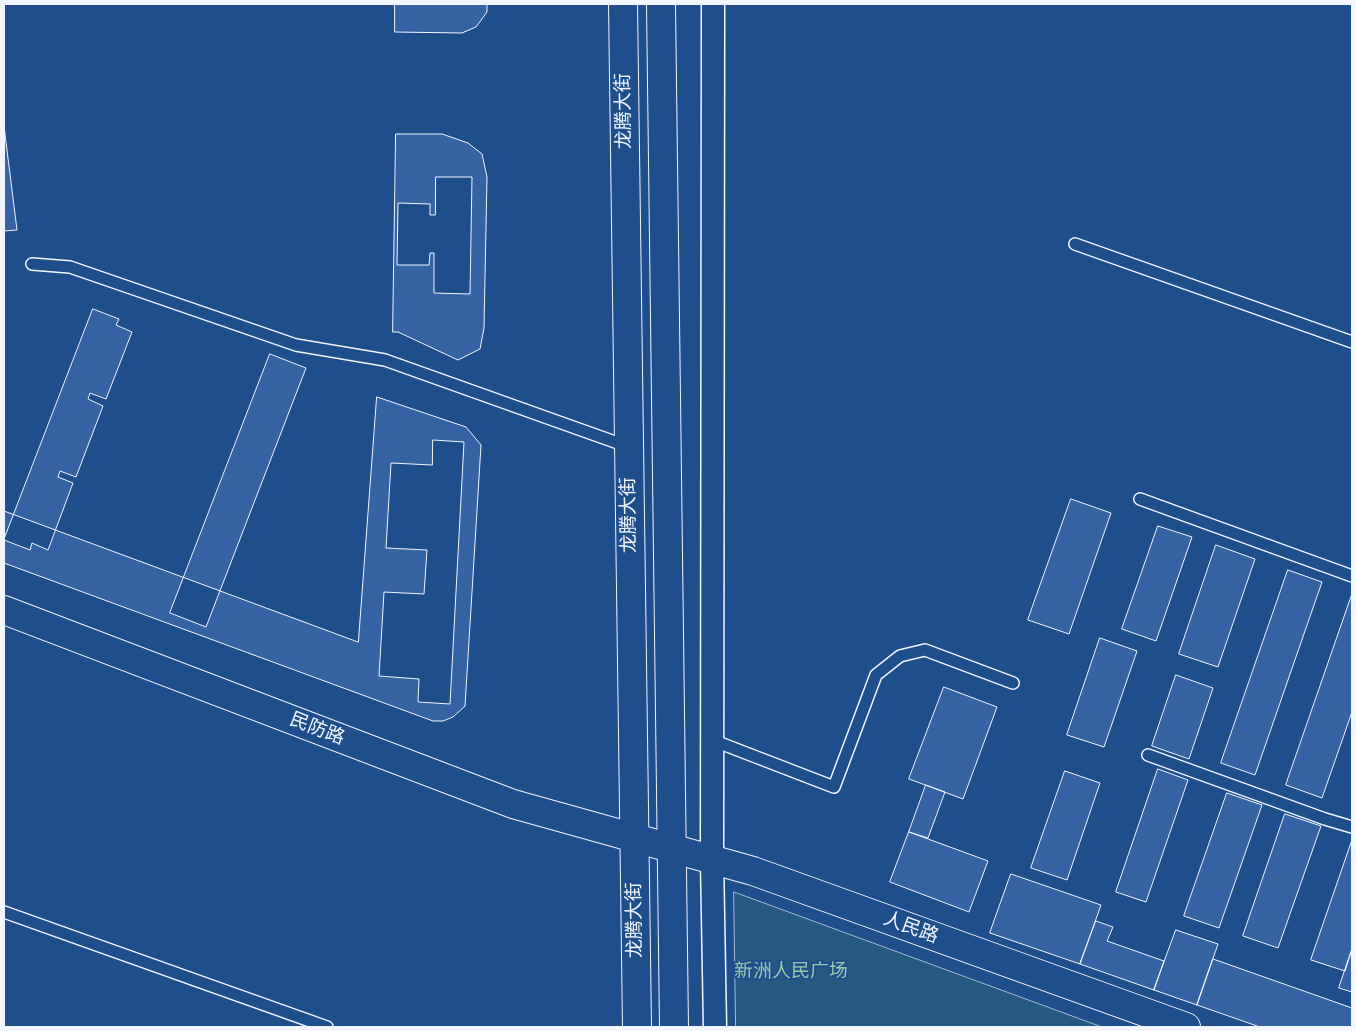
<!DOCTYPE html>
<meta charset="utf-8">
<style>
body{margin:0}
#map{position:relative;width:1356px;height:1031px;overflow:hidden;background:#1f4e8c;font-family:Karla,sans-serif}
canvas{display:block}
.frame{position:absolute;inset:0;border:5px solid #f2f6ff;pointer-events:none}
</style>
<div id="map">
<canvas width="1356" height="1031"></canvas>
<div class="frame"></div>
</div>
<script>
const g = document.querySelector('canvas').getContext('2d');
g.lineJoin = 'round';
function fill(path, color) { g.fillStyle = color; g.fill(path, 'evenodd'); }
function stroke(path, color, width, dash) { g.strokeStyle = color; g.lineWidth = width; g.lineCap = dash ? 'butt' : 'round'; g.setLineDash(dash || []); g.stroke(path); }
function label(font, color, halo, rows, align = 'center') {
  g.font = font + ' Karla,"Noto Sans SC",sans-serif'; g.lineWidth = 4; g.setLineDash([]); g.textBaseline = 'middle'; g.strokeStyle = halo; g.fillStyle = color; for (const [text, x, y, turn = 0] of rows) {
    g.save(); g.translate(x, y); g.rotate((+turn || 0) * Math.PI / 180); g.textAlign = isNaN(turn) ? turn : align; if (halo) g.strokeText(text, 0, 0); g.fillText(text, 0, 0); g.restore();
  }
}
const green = new Path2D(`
 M734,892l368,135h-366z`);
fill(green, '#245a82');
stroke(green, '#a8bbd7', 1);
const building = new Path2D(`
 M395,4h92v8l-11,15 -14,6 -67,-1z
 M4,126l13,104 -13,1z
 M396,134h46l26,9 14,11 5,23 -3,151 -4,21 -22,11 -60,-28h-5z
 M436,177h36l-2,117 -36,-1v-40h-4l-1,12h-32l1,-62 32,1v11h5z
 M93,309l26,10 -3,6 16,7 -26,67 -16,-6 -2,6 15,7 -27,71 -16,-6 -2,6 15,6 -25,67 -16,-7 -2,7 -26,-10z
 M270,354l36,14 -100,259 -36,-14z
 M377,397l89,30 15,18 -16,261 -12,11 -10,4h-10l-429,-158v-52l354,131z
 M433,440l31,2 -14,262 -32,-2 1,-23 -40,-3 5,-84 40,2 3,-44 -41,-2 5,-85 41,2z
 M1071,499l40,14 -42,121 -41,-14z
 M1158,526l34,11 -36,104 -34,-12z
 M1216,545l39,14 -37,108 -39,-13z
 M1288,570l34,12 -67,193 -34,-12z
 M1352,594v118l-30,86 -36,-13z
 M1100,638l37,13 -33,96 -37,-12z
 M1176,675l37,13 -24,71 -37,-13z
 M944,687l53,20 -34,92 -54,-20z
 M1158,769l30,11 -42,122 -30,-10z
 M1065,771l35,12 -33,97 -36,-12z
 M926,785l19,7 -17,46 -19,-6z
 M1227,793l35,12 -43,123 -35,-12z
 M1285,814l36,12 -43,122 -35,-12z
 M909,832l79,29 -19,51 -79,-30z
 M1352,840v109l-7,22 -34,-11z
 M1011,874l90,31 -21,59 -90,-31z
 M1096,921l17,6 -6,14 57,20 -10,29 -74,-26z
 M1176,930l42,14 -21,61 -43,-15z
 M1352,949v43l-13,-4z
 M1213,959l139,49v19h-92l-63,-22z`);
fill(building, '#3563a3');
stroke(building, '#f2f6ff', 1);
const lane = new Path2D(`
 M1075,244l277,98
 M32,264l38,3 226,78 89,15 244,87
 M1140,499l212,77
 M712,740l122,47 42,-112 24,-19 25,-6 88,33
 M1148,755l177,64 27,8
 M4,912l323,115`);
const street = new Path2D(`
 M713,4l-1,856 3,167`);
const secondary = new Path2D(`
 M4,610l509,194 240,67 433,156`);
const highway = new Path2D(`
 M623,4l14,1023
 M661,4l13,1023`);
stroke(lane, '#f2f6ff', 14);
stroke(street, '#f2f6ff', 25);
stroke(secondary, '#f2f6ff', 30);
stroke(highway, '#f2f6ff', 30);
stroke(lane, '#1f4e8c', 11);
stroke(street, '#1f4e8c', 22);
stroke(secondary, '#1f4e8c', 28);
stroke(highway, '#1f4e8c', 28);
label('19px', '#f2f6ff', '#1f4e8c', [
 ["龙腾大街",624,111,-91],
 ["龙腾大街",629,515,-91],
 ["民防路",317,729,21],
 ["龙腾大街",635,920,-91],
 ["人民路",911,928,20]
]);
label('19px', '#97c8a6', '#1f4e8c', [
 ["新洲人民广场",791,972]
]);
</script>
